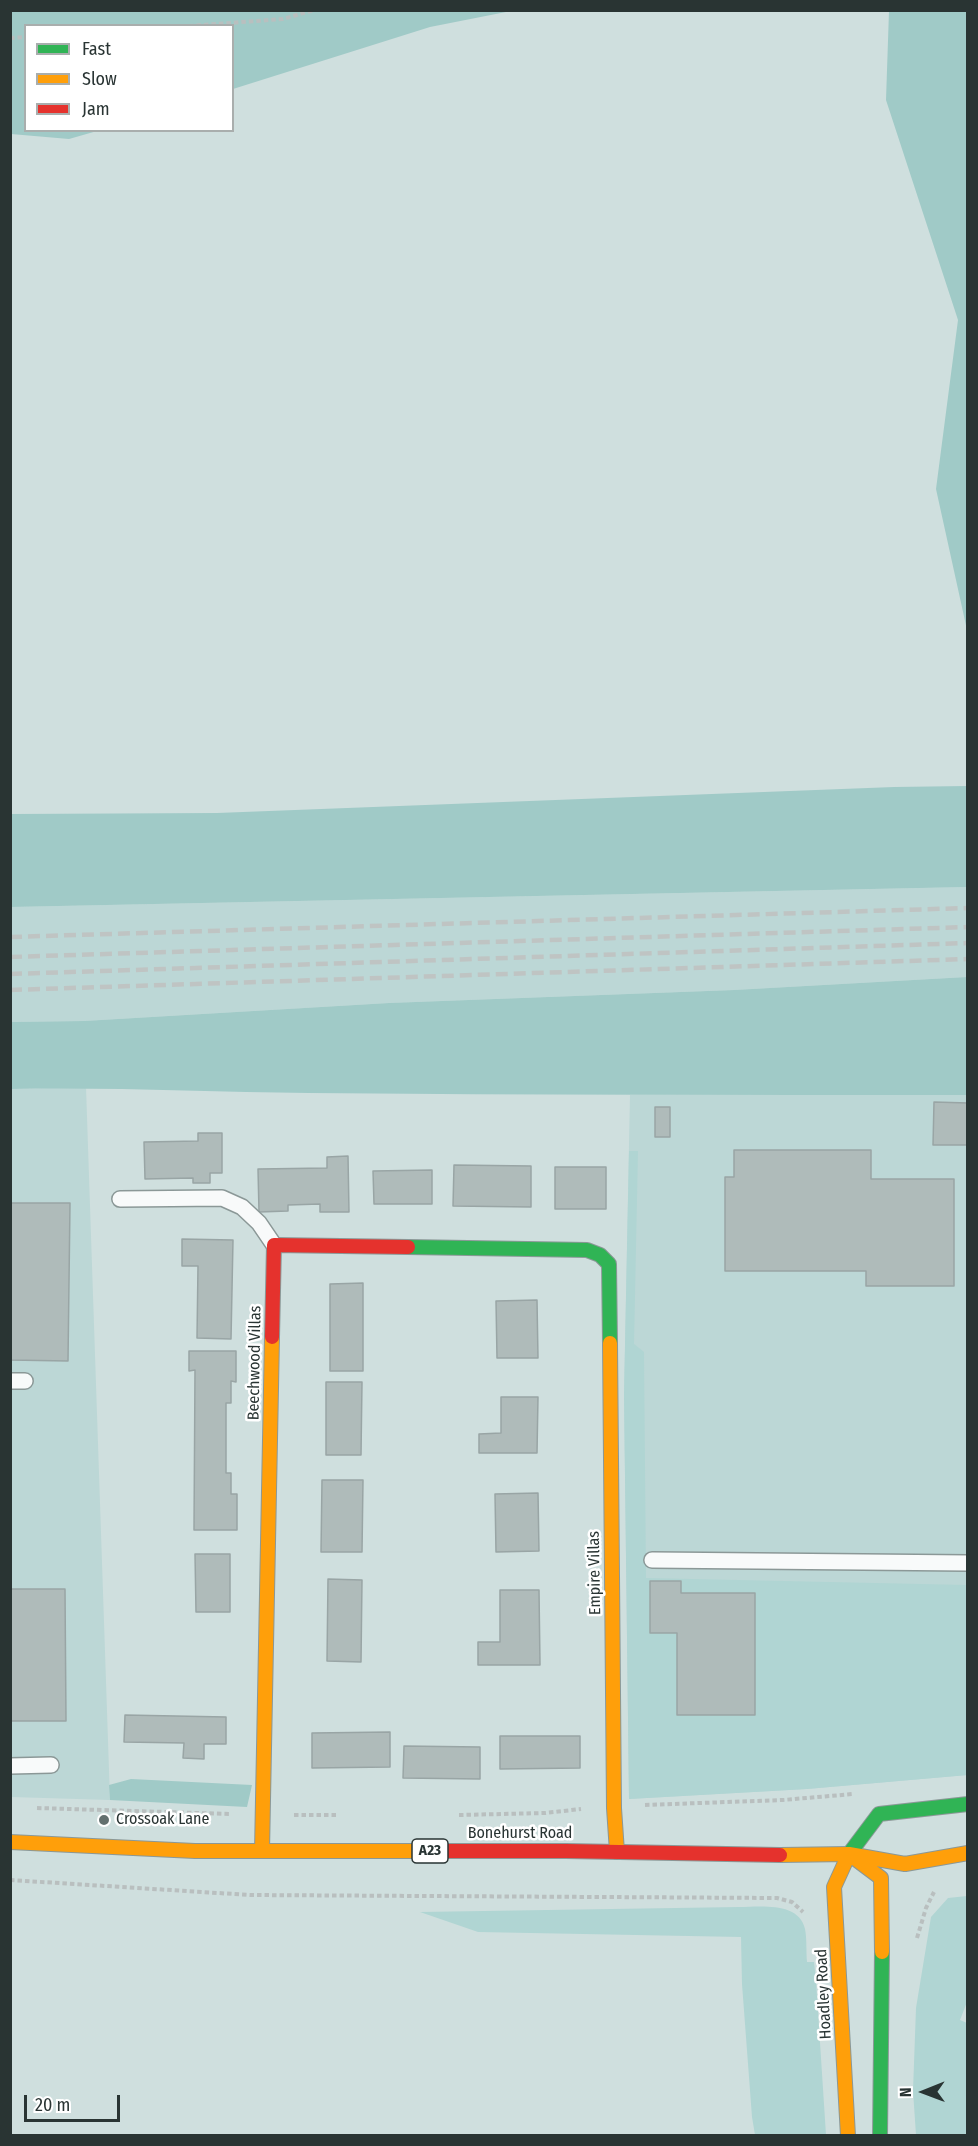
<!DOCTYPE html>
<style>
body{margin:0}
#map{position:relative;width:978px;height:2146px;overflow:hidden;background:#cfdfde;font-family:"Fira Sans Condensed",sans-serif}
canvas{display:block}
.frame{position:absolute;inset:0;border:12px solid #293433;pointer-events:none}
.legend{position:absolute;left:24px;top:24px;width:210px;height:108px;box-sizing:border-box;background:#fff;border:2px solid #a9aead;margin:0;padding:8px 10px;list-style:none;font-size:18px;color:#293433}
.legend li{display:flex;align-items:center;gap:12px;height:30px}
.legend b{width:30px;border:2px solid #a9aead}
.north{position:absolute;left:894px;top:2062px;width:60px;height:60px;-webkit-text-stroke:4px #fff;paint-order:stroke;rotate:269deg;font-size:16px;font-weight:700;line-height:24px;text-align:center;color:#293433}
.north::after{content:'';display:block;margin:auto;width:21px;height:27px;background:#293433;clip-path:polygon(50% 0,100% 100%,50% 72%,0 100%)}
.scale{position:absolute;left:24px;top:2095px;width:96px;height:27px;box-sizing:border-box;border:3px solid #293433;border-top:0;padding-left:8px;font-size:18px;line-height:21px;white-space:nowrap;color:#293433;-webkit-text-stroke:4px #fff;paint-order:stroke}
</style>
<div id="map">
<canvas width="978" height="2146"></canvas>
<div class="frame"></div>
<ul class="legend">
<li><b style="height:8px;background:#30b455"></b>Fast</li>
<li><b style="height:8px;background:#ff9f0a"></b>Slow</li>
<li><b style="height:8px;background:#e5322d"></b>Jam</li>
</ul>
<div class="north">N</div>
<div class="scale">20 m</div>
</div>
<script>
const g = document.querySelector('canvas').getContext('2d');
g.lineJoin = 'round';
function fill(path, color) { g.fillStyle = color; g.fill(path, 'evenodd'); }
function stroke(path, color, width, dash) { g.strokeStyle = color; g.lineWidth = width; g.lineCap = dash ? 'butt' : 'round'; g.setLineDash(dash || []); g.stroke(path); }
function label(font, color, halo, rows, align = 'center') {
  g.font = font + ' "Fira Sans Condensed",sans-serif'; g.lineWidth = 5; g.setLineDash([]); g.textBaseline = 'middle'; g.strokeStyle = halo; g.fillStyle = color; for (const [text, x, y, turn = 0] of rows) {
    g.save(); g.translate(x, y); g.rotate((+turn || 0) * Math.PI / 180); g.textAlign = isNaN(turn) ? turn : align; if (halo) g.strokeText(text, 0, 0); g.fillText(text, 0, 0); g.restore();
  }
}
fill(new Path2D(`
 M967,887v90l-233,13 -345,13 -305,18 -73,1 -1,-115z
 M86,1087l24,713 -99,-3v-708z
 M630,1095h337v680l-160,14 -178,10 -5,-404z`), '#bcd7d6');
fill(new Path2D(`
 M629,1151h9l-4,193 10,8 2,226 321,7 1,190 -161,14 -178,10 -5,-404z
 M967,1896v106l-7,18 7,3v112h-51l-3,-44 3,-83 15,-91 17,-19z
 M739,1907c20,0 60,-6 66,22 2,10 1,22 2,33h7l2,19 10,154h-71l-3,-18 -10,-133 -1,-47 -263,-5 -58,-20z`), '#b0d5d3');
fill(new Path2D(`
 M10,11l1,-1 500,1 -81,16 -197,62 -1,-63h-206v104l71,1 -28,8 -58,-5z
 M889,11h78v619l-31,-141 22,-169 -72,-220z
 M967,786v101l-956,20v-93l206,-1 677,-26z
 M967,977v118c-219,0 -439,0 -658,-2 -100,-1 -199,-6 -298,-4v-67l73,-1 305,-18 345,-13z
 M131,1779l121,6 -5,22 -137,-7 -1,-15z`), '#a0cac7');
const building = new Path2D(`
 M934,1102l34,1v42h-35z
 M655,1107h15v30h-15z
 M198,1133h24v40h-12v10h-17v-5l-48,1 -1,-37 54,-1z
 M734,1150h137v29h83v107h-88v-15h-141v-94h9z
 M348,1156l1,56h-29v-8l-32,1v6l-29,1 -1,-43 69,-1v-11z
 M454,1165l77,1v41l-78,-1z
 M555,1167h51v42h-51z
 M432,1170v34h-58l-1,-33z
 M10,1203h60l-2,158 -58,-1z
 M182,1239l51,1 -2,99 -34,-1 1,-72h-16z
 M363,1283v88h-33v-87z
 M537,1300l1,58h-41l-1,-57z
 M189,1351h47v31l-5,-1v22h-5v70h5v21h6v36h-43l1,-160 -6,1z
 M326,1382h36l-1,73h-35z
 M501,1397h37l-1,56h-58v-19l22,-1z
 M322,1480h41l-1,72h-41z
 M538,1493l1,58 -43,1 -1,-58z
 M195,1554h35v58h-34z
 M328,1579l34,1 -1,82 -34,-1z
 M650,1581h31v12h74v122h-78v-82h-27z
 M10,1589h55l1,132h-56z
 M500,1590h39l1,75h-62v-23h22z
 M125,1715l101,2v27h-22v15l-21,-1 1,-15 -60,-1z
 M390,1732v35l-78,1v-35z
 M500,1736h80v32l-80,1z
 M404,1746l76,1v32l-77,-1z`);
fill(building, '#afbbba');
stroke(building, '#99a5a5', 1.5);
const lane = new Path2D(`
 M120,1199l102,-1 20,9 17,16 15,22
 M10,1381h15
 M652,1560l316,3
 M10,1766l41,-1`);
const fast = new Path2D(`
 M408,1247l179,3 13,5 9,9 1,79
 M849,1854l30,-40 89,-10
 M880,2136l2,-184`);
const slow = new Path2D(`
 M610,1343l4,465 3,44
 M10,1842l185,9h236
 M262,1851l10,-514
 M780,1855l69,-1 56,10 63,-11
 M848,2136l-14,-249 15,-33 32,24 1,74`);
const jam = new Path2D(`
 M272,1337l2,-92 134,2
 M431,1851h135l214,4`);
stroke(lane, '#8b9897', 18);
stroke(fast, '#8b9897', 16);
stroke(slow, '#8b9897', 16);
stroke(jam, '#8b9897', 16);
stroke(new Path2D(`
 M189,26l94,-7 31,-9
 M10,38l16,-1
 M645,1805l138,-5 70,-6
 M37,1808l193,6
 M294,1815h44
 M459,1815l86,-2 36,-4
 M10,1880l240,15 527,3 15,4 11,10
 M917,1938l9,-30 8,-16`), '#b9bfbf', 4, [4.5, 3]);
stroke(lane, '#f8fafa', 15);
stroke(fast, '#30b455', 14);
stroke(slow, '#ff9f0a', 14);
stroke(jam, '#e5322d', 14);
stroke(new Path2D(`
 M10,937l958,-29
 M10,957l958,-30
 M10,974l958,-31
 M10,990l958,-31`), '#bfc4c3', 4.5, [12, 6]);
for (const [x, y, r, color] of [
 [104,1820,6,"#63706f"]
]) { const dot = new Path2D(); dot.arc(x, y, r, 0, 2 * Math.PI); g.fillStyle = color; g.fill(dot); stroke(dot, '#fff', 2); }
for (const [x, y, w] of [
 [430,1851,36]
]) { const box = new Path2D(); box.roundRect(x - w / 2, y - 12, w, 24, 4.5); g.fillStyle = '#fff'; g.fill(box); stroke(box, '#293433', 1.5); }
label('bold 15px', '#293433', null, [
 ["A23",430,1851]
]);
label('16px', '#293433', '#fff', [
 ["Beechwood Villas",255,1363,-89],
 ["Empire Villas",595,1573,-91],
 ["Bonehurst Road",520,1834],
 ["Hoadley Road",824,1994,-93]
]);
label('16px', '#293433', '#fff', [
 ["Crossoak Lane",116,1820]
], 'left');
</script>
